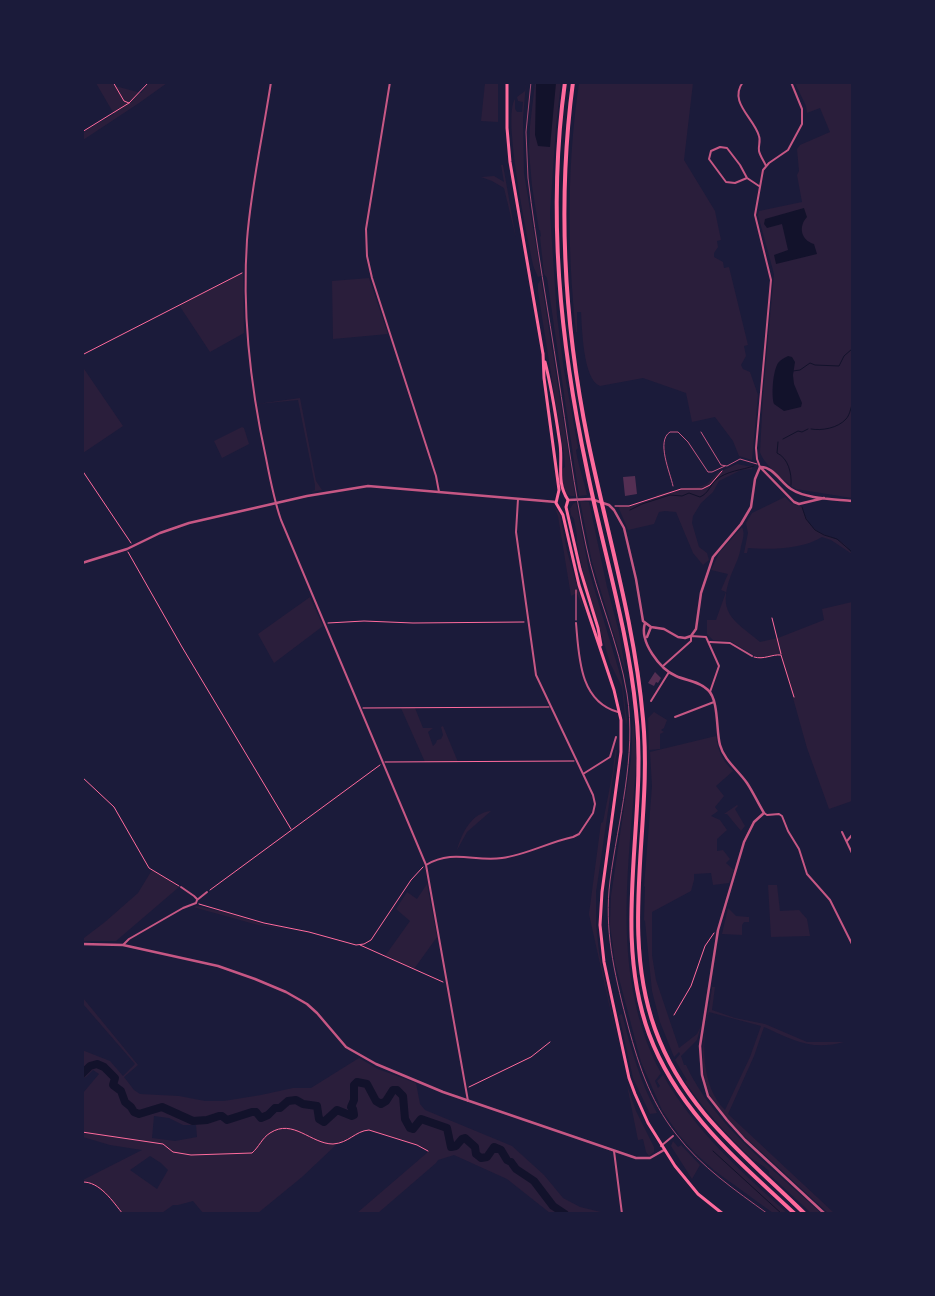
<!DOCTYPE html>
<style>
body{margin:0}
#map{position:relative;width:935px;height:1296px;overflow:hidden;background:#1b1b3a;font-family:"PT Sans",sans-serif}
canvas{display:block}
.frame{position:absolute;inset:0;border:84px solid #1b1b3a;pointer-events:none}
</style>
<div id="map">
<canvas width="935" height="1296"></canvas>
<div class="frame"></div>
</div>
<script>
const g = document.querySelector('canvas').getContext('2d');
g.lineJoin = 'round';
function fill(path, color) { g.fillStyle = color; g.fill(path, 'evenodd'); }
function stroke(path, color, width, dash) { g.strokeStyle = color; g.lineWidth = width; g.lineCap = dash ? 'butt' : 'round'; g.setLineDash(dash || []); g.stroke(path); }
fill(new Path2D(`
 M96,83h17l2,3 26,7 8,-10h18l-28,20 -56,37v-8l31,-18z
 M485,83h13v39l-17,-1z
 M526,83l-3,36 1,54 17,103 -3,1 -4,-9c-6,-26 -32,-152 -19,-169v10l2,3h5l1,-10 -5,-1 -1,-4 8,-6z
 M535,83h26l-5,43 -6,87 7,103 7,54 14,78 -2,2c2,15 8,30 11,45l-8,1 -32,-218 -3,-4 -4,-37 1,-1 -1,-6h-1l-7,-44 -3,-35 1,-25z
 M579,83h114l-9,77 31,51 6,29 -4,1 1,6 -4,6v4l9,5 1,6 5,-1 19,78 -4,1 2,10 -5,9 2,4 7,3 8,23 -6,65 -13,-4 -6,-15 -18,-24 -23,5 -6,-29 -43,-15 -43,8c-17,-6 -18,-59 -19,-74h-4v20h-1c-9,-83 -9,-167 3,-249z
 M795,83h57v415l-56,-9c-11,-7 -32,-24 -36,-37l3,-57 11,-121 -16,-59 1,-4 43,-9 -5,-27 2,-4 -2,-22 3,-4 30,-13 -10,-24 -13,5 -1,-7z
 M501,165h2l13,73 -12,-50 -12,-7 -11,-4 13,-1 10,6z
 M243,273l1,60 -34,19 -31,-47z
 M369,278l19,56 -55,5 -1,-58z
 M541,279l34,215v2c-14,2 -12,-17 -13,-27l3,-2 -1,-12 -26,-163v-8z
 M82,366l41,60 -40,27h-1z
 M300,398l16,83 6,9 -11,2 4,-2v-5l-17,-85 -41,4z
 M242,427l2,1 5,16 -27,14 -8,-17z
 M737,464l15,3v2l-11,1 -22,11 -6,11 -12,11 -8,13 -1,7 7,24 8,6 2,7 -6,5 -10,-12 -17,-41 -11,-1 -6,1 -5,12 -26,6 -10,-24h11l28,-8 -1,-3 27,-7 15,-1 9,-3 10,-11z
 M785,497l6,6 11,4c11,38 36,21 50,47l-21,-14 -9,-3c-19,12 -52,13 -74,11l-1,5h-3l4,-20 -2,-10 6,-10z
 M580,501l9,1 18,85 12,45 7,42 -34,-112z
 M576,502l13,69 33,110 5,39 -1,6 -4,-39 -12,-24 -26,-86 -7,-34v-7l-3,-17 -3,-4 -1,-6 3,-5z
 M554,506l6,9 7,36 19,66 -9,-24 -6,3 -13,-80z
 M742,527c3,6 1,12 -1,19 -1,10 -6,19 -10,29 -14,38 1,44 29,67l18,-4 46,-18 -2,-11 30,-7v199l-23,8 -22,-61 -26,-93h-4l-17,4 -30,-18 -17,-1 -6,-6v-14h9l10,-28 -5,-2 7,-16 -17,-4 8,-17z
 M310,597l13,29 -49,37 -16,-29z
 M401,708h14l8,20h10l-5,4 5,14 3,-3 1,-3 4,-1 2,-4 -2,-8 2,-1 15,36h-33z
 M654,712l13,8 -3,8 -3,2 3,2 -4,2v15l-11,1 -1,-32z
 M633,715c1,16 4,34 3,50 -7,103 -26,212 25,308l-6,8 3,7 2,-2 -3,-5 6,-6c31,55 78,96 124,138h-14l-58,-42 -20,-18 -16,-18 -17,-25 -21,-48 -26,-99 -5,-38 1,-29 20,-136z
 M716,736c2,15 6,24 17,35l-17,15 8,10 -9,11 3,4 -7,5 9,4 7,10 -10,9v12l6,-1 7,9 -4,4 8,7 -5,13 -16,2 -2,-12 -17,1v6l-3,11 -39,21v43l4,25 23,68 18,-14 4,-8 -4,14 -16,16 3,9h2c27,59 88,105 135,148h-10l-42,-39v-3c-6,-6 -13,-9 -19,-14 -24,-23 -46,-48 -65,-75l2,-2 -12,-20 5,-6 -1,-2 -5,5 -14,-35 -8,-31 -7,-70 -1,-1 1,-34 -1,1 8,-101 -2,-34z
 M615,750h2l-21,142v32l3,28 20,97 -30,-135 12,-91 2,-1 10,-51z
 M737,805l1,1 -3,3 10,17 -4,5 -14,-17h-3z
 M491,811l-24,21 -10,18c5,-17 14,-37 34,-39z
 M152,870l27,17 -63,54h-33l1,-3 21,-16 33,-29z
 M427,884l10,53 -23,32 -29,-13 25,-35 -14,-12 11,-17 10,7z
 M768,885h9l3,26 19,-1 8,9 3,17 -39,1z
 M197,906l31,7 37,12 28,5 -35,-5 -65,-18z
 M728,908l8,8 13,1v5h-5l-2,3v10l-20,-1z
 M712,987h3l-3,23 23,8 30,6 42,18h37c-33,9 -51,-2 -80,-15l-10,29 -26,58 106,99h-6c-20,-18 -39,-36 -59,-54 -19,-18 -54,-46 -62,-71 -10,-35 1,-68 5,-101zM709,1012l52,14 -11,31 -25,53c-24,-23 -24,-70 -16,-98z
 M83,998l55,67 -14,12 10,13 6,4 39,2 26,5h19l37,-6 32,-7h18l48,-30 19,11 38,14 4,21 5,6 87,36 32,29 19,23 17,9 25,6h-55l-43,-34 -53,-24 -16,5 -2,3 -58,50h-21l71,-61 -11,-7 -48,-15 -7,2 -15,9 -10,3 -35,33 -44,36h-55l-10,-12 -15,4h-5l-11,8h-39c-13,-15 -22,-26 -40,-33l59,-30 -32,-5 -27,-8v-44l16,-19 -6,-4 -7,7 -3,1 -1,-28 28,11 13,15 12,-12 -52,-60zM154,1116l15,2 14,7h13l1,12 -22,4 -23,-3zM150,1156l11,7 7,7 -11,19 -27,-19z
 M622,1014c9,35 18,68 35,99l-7,1 -17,-36 -14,-63z
 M627,1085l9,26 18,36v5l-5,4 -3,-4 -3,-13 -5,1z
 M673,1141l5,6 3,-2 19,20 -8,14 -21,-33z`), '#2a1e3b');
fill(new Path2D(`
 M536,83h20l-6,64 -12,-1 -3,-11z
 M804,208l3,9c-9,10 -6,23 7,27l3,10 -41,10 -2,-9 14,-5 -6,-26 -15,4 -3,-4 1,-5z
 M788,356l4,1 3,5 -2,13 1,9 8,19 -1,4 -17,4 -10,-7c-3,-9 -1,-33 4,-41 2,-3 6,-5 10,-7z`), '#12122b');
stroke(new Path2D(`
 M793,371l7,-1 10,-7 5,2 24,1 5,-10 8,-7
 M811,429c11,2 27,-1 35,-10 3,-3 5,-10 6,-15
 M783,439l15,-8 4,1 6,-3
 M778,442l-1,11c11,5 15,20 14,32
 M802,507l4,12 9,11 9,5 13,4 15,13
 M630,510l12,-6 28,-9 12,1 7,-3 11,4c9,-4 10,-12 16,-17 10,-9 26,-10 38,-14
 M713,1151l69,63`), '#12122b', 1);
stroke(new Path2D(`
 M82,1074l8,-8 7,-2 7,3 11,11 -2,7 8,6 4,11 6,5 3,5 5,2 23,-7 31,14 14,-1 12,-4h3l5,4 25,-8h4l5,6 7,-3 7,-7h5l8,-7 8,-1 7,4 14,2 2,13 5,3 13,-12 15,6 2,-1 -1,-6 -2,-2 3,-7v-15l3,-3 10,2 9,17 5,3 5,-3 7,-11h4l6,6 2,23 5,9 3,1 8,-10 26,9 4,19 5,-1 6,-7 3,-1 10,9 1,7 5,4 6,-1 7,-10 7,3 6,10 4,2 5,7 18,12 19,25 12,8`), '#12122b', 8);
fill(new Path2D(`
 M635,476l2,18 -12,2 -2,-19z
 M655,672l6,6 -3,5 -2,-1 -2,4 -6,-3z`), '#542f53');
stroke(new Path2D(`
 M113,82l11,19 5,2
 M82,132l47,-29 20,-21
 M82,355l160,-82
 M82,470l49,73
 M615,506h14l52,-17h21l8,-4 12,-14
 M128,552l54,95 109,182
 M576,590v30
 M772,618l9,36
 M328,623l36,-2 49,2 111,-1
 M754,657c10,3 18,-3 27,-2l13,42
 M363,708l186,-1
 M385,762l189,-1
 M82,777l32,30 35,61 30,18
 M210,890l170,-125
 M199,904l65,19 45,9 47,13 8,-1 7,-4 40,-60 12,-13
 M360,945l83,37
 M674,1015l17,-29 14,-40 9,-13
 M469,1087l62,-30 19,-15
 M82,1132l81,12 10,8 18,3 61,-2c7,-6 10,-15 18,-20 23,-15 41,11 63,11 16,-1 22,-13 36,-14l48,15 11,6
 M82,1182c18,-1 31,20 41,32`), '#ff6b9d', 1);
stroke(new Path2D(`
 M701,432l20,33 6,1 13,-7 17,5
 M673,486c-3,-14 -17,-45 -3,-54h8l10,10 20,30h4l13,-6`), '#c65784', 1);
stroke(new Path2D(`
 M271,82c-8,53 -20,105 -24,158 -5,74 3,145 19,218 4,21 8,42 15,62l145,345 42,236
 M390,82l-24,147 1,27 5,22 64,198 3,16
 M743,82c-15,20 11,36 16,54 2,5 -1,10 0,15 1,5 5,10 7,15
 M747,178l-12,5 -9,-1 -17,-23 2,-8 9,-4 7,1 13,17 7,13 12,8
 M760,467l-3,-8 -1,-11 15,-168 -16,-65 8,-45 6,-7 19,-13 14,-26v-15l-11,-27
 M576,623c3,33 3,78 42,89
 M710,642l20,1 22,13
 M663,666l28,-25v-5l15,1 13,29 -9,26
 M651,701l18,-29
 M675,717l39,-15
 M583,774l27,-17 6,-20
 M764,813l3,2 12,-1 3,2 6,15 11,18 8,25 23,26 22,44
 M842,832l10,21
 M847,841l5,-6
 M426,865c27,-16 48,-3 76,-7 24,-3 47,-16 71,-21l6,-3 14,-21 2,-9 -2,-9 -57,-120 -20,-143 2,-33
 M852,869v4
 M181,887l13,9 3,3
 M123,945l6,-6 54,-31 13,-5 1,-3 10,-8
 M661,1146l12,-10
 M614,1151l8,63`), '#c65784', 2);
stroke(new Path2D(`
 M760,467c13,-1 21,16 31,22 15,10 43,10 61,12
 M761,468l33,34 5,2 25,-6
 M568,500l23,-1 18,6 5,5 10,18 12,51 7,42 8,6 13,2 14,8 7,1 6,-2 5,-7 5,-36 12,-36 28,-33 10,-17 4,-28 5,-12
 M82,563l45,-14 33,-16 29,-10 118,-27 61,-10 188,16
 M645,623c-6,19 15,46 31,53 11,5 23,5 32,14 11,10 8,41 12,55 4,15 18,25 27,38 6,9 11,20 17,30l-10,9 -10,20 -26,88 -18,116 2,29 6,21 19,24 18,20 80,74
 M647,637l4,-10
 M82,944l41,1 95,21 37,13 31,13 21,12 10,9 29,34 30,17 67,28 193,66h14l14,-8`), '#c65784', 2.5);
stroke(new Path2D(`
 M507,82v46l3,34 33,192
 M543,353l1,25 15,112 -3,13 7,12 16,70 35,105 7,30v32l-19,140 -2,33 4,37 25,116 6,16 13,29 27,43 23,28 25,20
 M545,362c7,27 11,55 15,82 3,21 -4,38 8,56l-2,7 14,62 18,59 3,17`), '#ff6b9d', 3);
stroke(new Path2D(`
 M565,82c-18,131 -5,260 22,388 16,80 41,160 49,241 12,108 -25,218 13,323 28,76 88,126 146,180
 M573,82c-16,121 -9,241 15,359 19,92 47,184 55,278 10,103 -24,210 12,310 29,81 91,127 150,185`), '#ff6b9d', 4);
stroke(new Path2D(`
 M531,82l-5,50 2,46c8,66 20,131 30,197 9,57 16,114 28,170 10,50 33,98 41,149 10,62 -9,126 -17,187 -6,48 4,91 16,137 11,42 23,82 50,116 25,33 59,56 92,80`), '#a44b75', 1);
</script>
